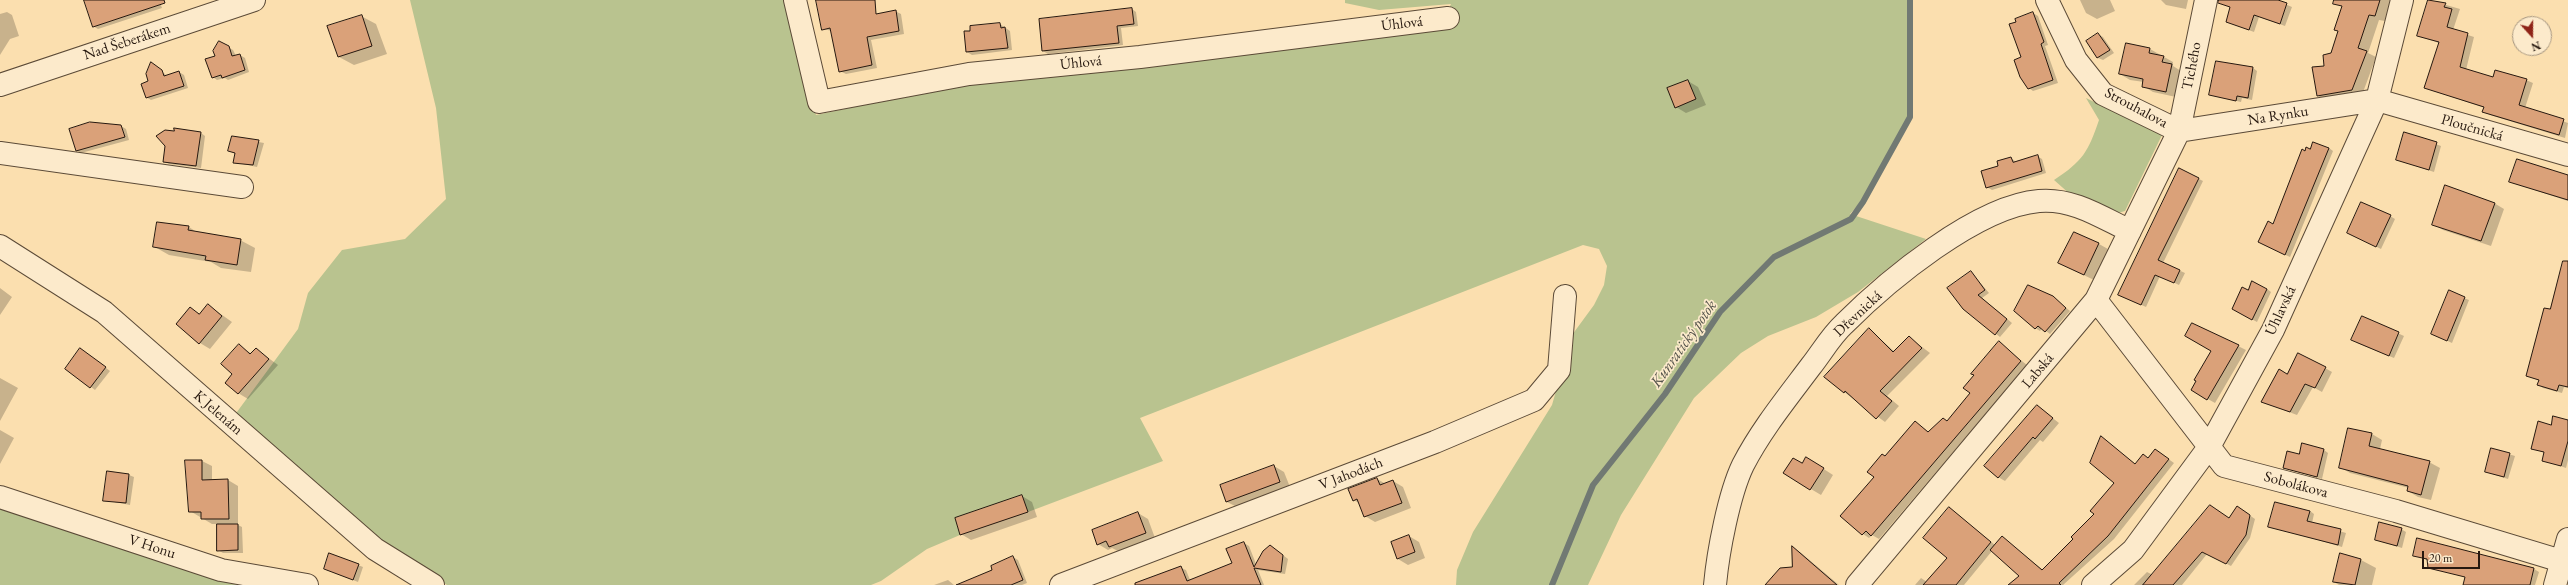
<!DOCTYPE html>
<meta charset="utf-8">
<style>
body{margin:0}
#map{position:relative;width:2568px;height:585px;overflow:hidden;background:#fbdfaf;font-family:"EB Garamond",serif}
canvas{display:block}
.north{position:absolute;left:2512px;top:16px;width:40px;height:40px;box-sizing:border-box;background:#fceacb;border:1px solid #a69680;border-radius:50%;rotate:159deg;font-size:11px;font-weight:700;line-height:16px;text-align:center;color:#26180f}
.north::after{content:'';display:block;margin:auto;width:14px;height:18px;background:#8f2418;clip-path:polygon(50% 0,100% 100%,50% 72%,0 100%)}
.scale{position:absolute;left:2422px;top:551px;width:58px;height:18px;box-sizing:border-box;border:2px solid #26180f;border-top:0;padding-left:5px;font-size:12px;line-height:14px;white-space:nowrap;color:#26180f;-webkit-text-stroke:3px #fceacb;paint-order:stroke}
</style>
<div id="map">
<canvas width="2568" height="585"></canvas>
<div class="north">N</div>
<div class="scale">20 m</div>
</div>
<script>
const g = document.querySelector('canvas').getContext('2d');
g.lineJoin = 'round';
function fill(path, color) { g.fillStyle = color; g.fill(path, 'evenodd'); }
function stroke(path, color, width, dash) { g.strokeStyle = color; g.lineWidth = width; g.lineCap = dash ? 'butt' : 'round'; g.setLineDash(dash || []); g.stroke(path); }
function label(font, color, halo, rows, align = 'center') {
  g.font = font + ' "EB Garamond",serif'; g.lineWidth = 3.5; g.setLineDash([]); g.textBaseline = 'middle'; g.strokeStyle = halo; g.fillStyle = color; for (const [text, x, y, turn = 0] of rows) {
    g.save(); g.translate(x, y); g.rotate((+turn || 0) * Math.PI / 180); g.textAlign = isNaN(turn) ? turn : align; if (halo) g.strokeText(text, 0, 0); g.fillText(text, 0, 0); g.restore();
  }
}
fill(new Path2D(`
 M410,0h375l14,65 17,50 163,-34 462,-56 10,-21 -72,6 -34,-7v-3h564l1,117 -45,80 -15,17 76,25 -68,53 -42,25 -48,19 -27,17 -47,45 -73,117 -33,70h-132l1,-15 16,-38 79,-127 20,-70 22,-30 10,-20 3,-19 -8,-17 -16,-4 -443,173 23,43 -135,51 -6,-17 -67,23 5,17 -33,14 -46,32 -10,4h-424l-56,-34 -157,-135 64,-87 10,-36 34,-43 63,-11 41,-40 -10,-91z
 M2086,98l76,37 -37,76 -14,4 -40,-20 -17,-15c29,-19 34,-28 45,-60z
 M0,505l288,80h-288z`), '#b9c38f');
fill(new Path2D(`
 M85,0h74l3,8 -64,21 -5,-3z
 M817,0h40l4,17 34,-6 6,3 3,20 -33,6 6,28 -31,6 -6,-3 -8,-40 -9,-2z
 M2080,0h30l5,11 -18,8 -11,-6z
 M2161,0h27l-2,9 -20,-4z
 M2235,0h40l17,7 -7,19 -26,-9 -5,15 -27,-10z
 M2346,0h46l-7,21 -6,-1 -11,33 8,4 -14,38 -34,6 -10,-5 7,-29 14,-36 -3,-1z
 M2429,0l31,9 -7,21 21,7 -8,33 28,8 32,2 7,3 -8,25 43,15 -3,15 -75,-23 -6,-3 1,-4 -60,-20 14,-45 -21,-7z
 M1132,9l4,3 2,14 -17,2 2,17 -75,9 -5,-3z
 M7,12l5,3 7,21 -9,3 -10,16v-41z
 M2033,13l5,3 10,29 -3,1 13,37 -25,8 -4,-3 -12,-66z
 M361,16l15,8 11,30 -33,11 -15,-8 -10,-30z
 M1000,24l10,7 2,19 -40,5 -5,-3 4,-20z
 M2098,34l5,3 11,16 -11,7 -5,-2 -11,-17z
 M219,42l14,8 3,6 4,-1 5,3 4,14 -21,8 -3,-2 -8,2 -4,-3z
 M2150,49l23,13v4l8,5 -5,26 -23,-5 -10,-6 1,-4 -14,-2 -10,-6z
 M156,66l11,10 12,-4 5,3 4,13 -37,12 -5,-3z
 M2253,68l4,3 -5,29 -10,-2 -1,4 -31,-7z
 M1688,81l10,6 8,18 -20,8 -10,-6z
 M121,126l5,3 3,11 -48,13 -5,-3z
 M201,133l4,3 -4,32 -32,-4 -5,-3z
 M2405,133l36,13 -7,26 -37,-12z
 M232,137l32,6 -7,24 -23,-5 2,-8 -7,-3z
 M2329,148l4,3 -43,106 -26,-12 41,-93z
 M2037,156l5,3 4,14 -54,17 -5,-3 13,-20 11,-9 5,4z
 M2568,176v25l-58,-19z
 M2199,179l4,2 -40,82 22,10 -6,12 -19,-9 -14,31 -22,-10z
 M2494,203l10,6 -13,37 -48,-16 -10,-6z
 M2390,216l5,3 -14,30 -28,-14z
 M189,227l9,6 42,7 15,8 -4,24 -30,-4 -10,-6 -42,-7 -14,-8z
 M2099,244l9,5 -14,31 -25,-12z
 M1971,272l18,21 -7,5 30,25 -12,14 -37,-29z
 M2568,278v110l-4,-1 -2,6 -19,-5 -4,-3 1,-4 -13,-5 24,-66z
 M0,288l12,9 -12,18z
 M2267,289l4,3 -14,30 -24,-13 15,-18z
 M2053,297l17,14 -20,23 -8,-6 -2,3 -5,-3z
 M2464,298l5,2 -17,43 -15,-7z
 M208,305l24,17 -22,27 -10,-6 -10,-35 10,6z
 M2362,317l42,19 -10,22 -37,-15z
 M1869,329l26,23 14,-15 21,16 -43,43 12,10 -14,16 -41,-30z
 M1999,343l28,22 -148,174 -7,-4 -3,3 -6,-4 12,-57 11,-20 29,-35 14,10 19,-10 23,-29z
 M239,345l13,9 4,-5 22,16 -30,34 -10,-6 -4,-19z
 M2238,346l8,4 -31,53 -23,-13 6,-10z
 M85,352l25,19 -15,19 -4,-3z
 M2325,368l7,4 -10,20 -9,-5 -16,28 -35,-13 26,-26z
 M0,378l18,10 -18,33z
 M2037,406l22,17 -16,19 -3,-2 -35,41 -7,-4z
 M2568,421v39l-2,8 -23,-8 2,-7 -13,-5 20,-22z
 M2349,429l23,5 10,6 -2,9 49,13 11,6 -9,32 -13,-3 -10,-6 1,-3 -59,-15 -10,-6z
 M0,430l14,8 -14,26z
 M2102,437l37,31 17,-18 18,13 -60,76 -51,46h-50l8,-9 -29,-25 -28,34h-49l6,-7 6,4 21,-24 2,-50 45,37 7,-8 41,33 31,-31 21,-25 21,-31z
 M2492,449l23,7 -7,23 -22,-7z
 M2324,450l4,3 -6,26 -38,-11 16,-12z
 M202,461l10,5v15l16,-1 10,6v39l4,2 1,26h-20l-5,-3v-26h-6l-22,-13z
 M1802,464h14l17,11 -12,20 -37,-22z
 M1274,466l10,6 6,15 -53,20 -10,-5z
 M129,475l5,2 -4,28 -26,-5z
 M1377,479l9,5 7,-3 10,6 8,21 -36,14 -10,-6 -5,-12 -6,-4z
 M1022,496l10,6 5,15 -66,23 -10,-6 -5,-16z
 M2242,510l13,9 -5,19 -19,28 -24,-12 -25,31h-48l13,-13 6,3z
 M2310,511l4,3 -2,9 34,10 -4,14 -72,-21z
 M1138,513l10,6 7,19 -35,14 -8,-4 -4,2 -10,-6z
 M2401,529l5,3 -4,16 -26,-8z
 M1409,536l10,6 6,16 -17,7 -10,-6 -6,-16z
 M2418,540l116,29 5,3 -4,13h-28l-76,-20 -4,-3v-2l-13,-5z
 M1244,543l5,3 7,18 14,-18 5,3 13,10 -3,15 -27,-4 6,15h-101l18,-17 5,2 4,10 43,-16z
 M1793,547l7,5 39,33h-67l21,-17z
 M2340,555l21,5 15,8 -4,17h-33l-5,-3z
 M1013,557l5,3 9,23 -5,2h-35l6,-15z
 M358,565l5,2 -5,15 -28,-11z
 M948,580l6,5h-20z`), '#0003');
stroke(new Path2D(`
 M1552,585l41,-100 72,-91 55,-82 54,-55 77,-38 12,-17 47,-85v-117`), '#717973', 6);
const building = new Path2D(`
 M84,0h80l1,3 -72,24z
 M816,0h59l1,14 20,-4 3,21 -32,6 5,28 -33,7 -9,-44 -8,2z
 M2219,0h59l9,3 -7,21 -26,-9 -5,15 -23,-8 4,-15 -12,-4z
 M2334,0h46l-5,16 -6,-1 -11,33 9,3 -15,39 -35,6 -5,-29 12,-1 -1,-11 8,-2 7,-22 -4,-1 8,-24 -9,-2z
 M2428,0l18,3 -2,4 8,2 -5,18 21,6 -8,34 33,10 2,-7 32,9 -8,26 45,14 -5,16 -77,-23 2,-5 -60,-19 15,-46 -22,-6z
 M1132,8l2,16 -17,2 2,17 -77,8 -3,-32z
 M2033,12l11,30 -3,2 12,36 -25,9 -8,-12 -6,-17 7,-3 -12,-33 7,-2 -1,-3z
 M362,15l10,31 -34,11 -11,-31z
 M1000,23l1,5 4,-1 3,21 -42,4 -2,-21h6v-5z
 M2098,33l12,17 -13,8 -11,-17z
 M219,41l10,5 3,10 8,-2 5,16 -23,8 -1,-3 -9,3 -7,-19 10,-3 -2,-5z
 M2126,43l24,5 -1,5 15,3 -2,6 10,2 -6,28 -24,-5 1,-8 -24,-5z
 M2216,61l37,6 -5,31 -11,-2 -1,5 -27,-6z
 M151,62l11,8 2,6 15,-5 5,15 -38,12 -5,-14 7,-3 -2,-7z
 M1688,80l8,19 -21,9 -8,-20z
 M90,122l31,3 4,12 -49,14 -7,-22z
 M174,128l27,4 -5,34 -33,-4 2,-16 -9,-10 9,-6 9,1z
 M2404,132l33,10 -8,28 -33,-10z
 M232,136l27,4 -6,25 -20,-2 2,-10 -7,-2z
 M2313,142l16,6 -44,107 -27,-13 10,-21 5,3 29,-75 3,2 1,-4 4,2z
 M2038,155l4,16 -56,17 -5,-17 17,-5 -1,-5 14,-4 2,5z
 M2517,159l51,16v25l-59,-18z
 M2179,168l20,10 -41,82 22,10 -6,13 -19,-8 -14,30 -23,-10z
 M2445,185l50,18 -14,38 -49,-16z
 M2361,202l30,13 -15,32 -29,-14z
 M157,222l32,4 -1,4 53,9 -4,26 -32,-5 1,-4 -53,-9z
 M2074,232l25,11 -15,32 -26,-12z
 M2563,261h5v126l-9,-2 -2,6 -20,-6 2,-5 -13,-4 18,-68 6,1z
 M1971,271l14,19 -7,5 29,24 -12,16 -32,-26 -16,-21z
 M2252,281l15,8 -15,31 -20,-11 10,-22 6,3z
 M2028,285l25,11 13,12 -21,24 -7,-6 -3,3 -21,-18z
 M2449,290l16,7 -18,44 -16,-7z
 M208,304l14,12 -23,28 -23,-20 14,-17 9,7z
 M2362,316l37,16 -10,24 -38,-16z
 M2192,323l47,22 -32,55 -16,-10 5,-9 -2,-1 17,-29 -26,-15z
 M1869,328l24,24 16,-16 13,12 -42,43 12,10 -16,18 -31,-28 -1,2 -20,-16z
 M1999,341l22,20 -150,175 -5,-5 -4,4 -22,-19 34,-39 -7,-5 15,-18 3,2 30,-35 13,11 15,-14 4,3 23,-28 -7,-5 11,-13 -3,-1z
 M239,344l11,10 6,-6 13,11 -31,35 -13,-11 7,-9 -11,-10z
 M80,348l26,19 -16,21 -25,-19z
 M2298,353l28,14 -11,21 -10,-4 -15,28 -29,-10 18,-33 8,5z
 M2037,405l16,13 -18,21 -2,-2 -35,41 -14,-12z
 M2553,416l15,4v21l-7,25 -19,-5 2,-9 -13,-3 7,-28 13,4z
 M2348,428l24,5 -3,13 61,15 -9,34 -14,-4 1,-5 -69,-18z
 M2101,436l34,28 8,-10 5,4 7,-9 14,10 -61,77 -49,47 2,2h-53l11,-9 -29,-26 12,-14 40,34 31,-31 -2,-2 23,-23 -4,-3 24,-28 -24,-20z
 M2302,443l22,6 -7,28 -34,-9 4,-17 12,3z
 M2491,448l19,5 -6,24 -19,-5z
 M1806,457l18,11 -14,22 -27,-17 10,-15 9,5z
 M185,460h17v20l26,-1 1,40h-28v-7h-12z
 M1274,465l6,17 -54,20 -6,-17z
 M107,471l22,3 -3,29 -23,-2z
 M1377,478l3,7 13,-5 9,23 -38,14 -7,-18 -4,2 -5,-12z
 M1022,495l6,17 -68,23 -5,-17z
 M2275,502l35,9 -3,10 34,8 -3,16 -70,-18z
 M2210,505l19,13 8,-12 13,9 -4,20 -20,29 -24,-12 -29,33h-30z
 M1949,507l42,35 -35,43h-33l24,-27 -24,-20z
 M1138,512l8,21 -37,14 -3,-6 -9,4 -5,-15z
 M2379,522l23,6 -5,18 -22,-6z
 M217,524h21v26l-21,1z
 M1409,535l6,17 -18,7 -6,-17z
 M2417,538l117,30 -4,17h-67l2,-8 -37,-9 -1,-9 -14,-3z
 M1244,542l10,25 9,-16 7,-6 13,10 -2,17 -27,-4 7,17h-126v-2l46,-17 6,15 45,-18 -6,-14z
 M1792,546l45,39h-72l15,-17 12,-1z
 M329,553l30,11 -6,16 -29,-11z
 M2340,553l21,6 -6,26 -22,-3z
 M1013,556l10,24 -12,5h-55l36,-15 -1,-4z`);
fill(building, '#daa179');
stroke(building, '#26180f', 1);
const minor = new Path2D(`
 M795,0l24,102 150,-28 171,-17 308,-39
 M2047,0l29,60 27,34 76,37
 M0,85l254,-85
 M2179,131l198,-31 191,55
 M0,153l242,34
 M0,246l104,66 271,237 58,36
 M2096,300l128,166 172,45 172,52
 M0,497l221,73 86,15
 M1061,585l374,-143 99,-42 25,-30 6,-74
 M1715,585c3,-33 14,-91 28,-120 18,-35 44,-67 68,-99 11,-14 20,-30 33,-42 43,-43 133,-118 195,-123 34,-3 62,16 91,30
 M1857,585l239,-285 83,-169 27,-131
 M2093,585l40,-35 76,-103 64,-117 104,-230 25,-100
 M2555,585l13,-46`);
stroke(minor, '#5b4a37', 24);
stroke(minor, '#fceacb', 22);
label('15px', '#26180f', '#fceacb', [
 ["Úhlová",1402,24,-7],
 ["Nad Šeberákem",127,42,-18],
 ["Úhlová",1081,63,-6],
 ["Tichého",2192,66,-79],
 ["Strouhalova",2136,108,28],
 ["Na Rynku",2278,116,-9],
 ["Ploučnická",2472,128,16],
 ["Úhlavská",2281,311,-65],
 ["Dřevnická",1858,314,-43],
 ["Labská",2038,371,-50],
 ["K Jelenám",218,413,41],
 ["V Jahodách",1351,474,-21],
 ["Sobolákova",2296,485,15],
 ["V Honu",152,547,18]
]);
label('italic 16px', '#525149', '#fceacb', [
 ["Kunratický potok",1684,344,-55]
]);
</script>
